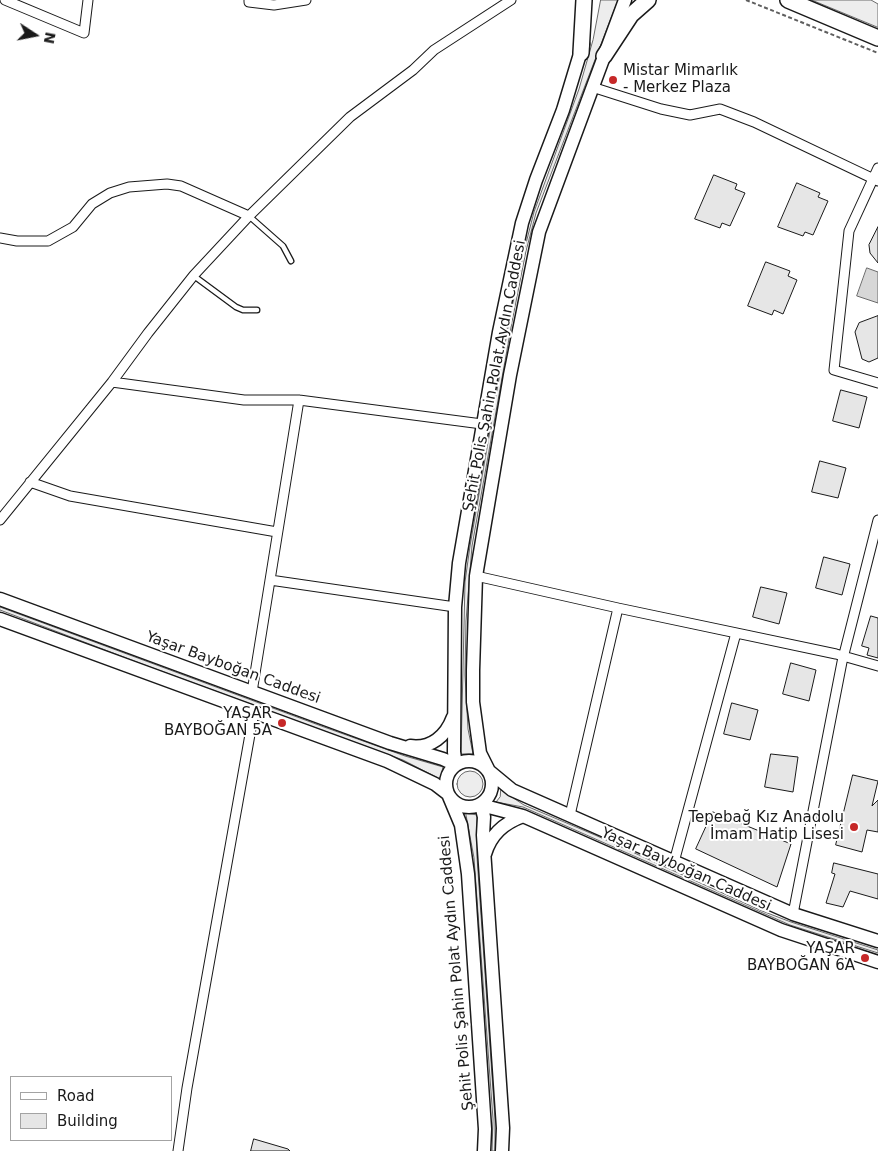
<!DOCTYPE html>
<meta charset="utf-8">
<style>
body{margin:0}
#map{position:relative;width:878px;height:1151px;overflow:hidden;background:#fff;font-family:"DejaVu Sans",sans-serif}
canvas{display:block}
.legend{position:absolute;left:10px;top:1076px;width:162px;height:65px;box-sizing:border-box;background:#fff;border:1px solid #a3a3a3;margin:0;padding:6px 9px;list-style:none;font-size:15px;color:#1a1a1a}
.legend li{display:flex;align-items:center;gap:10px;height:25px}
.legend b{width:25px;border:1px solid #a3a3a3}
.north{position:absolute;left:10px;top:10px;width:50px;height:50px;-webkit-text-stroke:4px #fff;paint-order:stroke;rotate:101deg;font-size:14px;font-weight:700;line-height:20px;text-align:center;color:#1a1a1a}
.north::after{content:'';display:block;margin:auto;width:18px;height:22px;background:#1a1a1a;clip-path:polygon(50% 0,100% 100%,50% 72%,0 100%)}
</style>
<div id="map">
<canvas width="878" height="1151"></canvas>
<ul class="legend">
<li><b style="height:6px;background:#fff"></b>Road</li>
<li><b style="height:14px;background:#e6e6e6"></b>Building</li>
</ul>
<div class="north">N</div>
</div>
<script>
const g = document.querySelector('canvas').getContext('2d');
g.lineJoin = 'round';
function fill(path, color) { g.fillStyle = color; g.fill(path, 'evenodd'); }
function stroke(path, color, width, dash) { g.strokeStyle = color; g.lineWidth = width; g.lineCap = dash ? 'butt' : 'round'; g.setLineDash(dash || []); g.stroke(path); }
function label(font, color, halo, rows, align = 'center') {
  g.font = font + ' "DejaVu Sans",sans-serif'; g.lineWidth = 4; g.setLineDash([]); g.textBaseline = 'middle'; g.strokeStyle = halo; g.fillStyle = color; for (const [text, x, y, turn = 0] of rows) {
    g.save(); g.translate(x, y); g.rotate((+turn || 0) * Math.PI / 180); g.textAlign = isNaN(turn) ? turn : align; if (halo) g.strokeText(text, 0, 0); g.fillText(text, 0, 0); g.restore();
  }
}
const built = new Path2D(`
 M601,0h17l-82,213 -10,38 -14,71 -40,224 -6,75 -1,54 3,54 5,25h-12l4,-172 5,-36 39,-225 15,-70 10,-39 45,-123 14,-49z
 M812,0h59l7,4v23z
 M0,607l324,120 81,29 38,11 -3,12 -37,-19 -261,-96 -142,-54z
 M457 784a13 13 0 1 1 26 0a13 13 0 1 1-26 0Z
 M501,790l23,15 71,30 167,76 29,11 87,28v3l-88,-28 -267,-118 -27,-5 4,-5z
 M466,813l11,2v42l18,262v32h-3l1,-32 -19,-261z`);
fill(built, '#ededed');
stroke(built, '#6a6a6a', 1);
const water = new Path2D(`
 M867,268l11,4v31l-21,-7z`);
fill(water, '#d7d7d7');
stroke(water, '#6a6a6a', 1);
const building = new Path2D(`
 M714,175l23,9 -2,5 10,4 -15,33 -8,-3 -2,5 -25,-9z
 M797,183l23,10 -2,4 10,4 -15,34 -8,-3 -2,4 -25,-9z
 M878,227v36l-8,-10 -1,-8z
 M766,262l24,9 -2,5 9,4 -14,34 -9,-4 -2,5 -24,-9z
 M878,316v42l-9,4 -7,-3 -7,-27 4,-9z
 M841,390l26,7 -8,31 -26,-7z
 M820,461l26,7 -8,30 -26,-6z
 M824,557l26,7 -8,31 -26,-7z
 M761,587l26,6 -8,31 -26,-7z
 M871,616l7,2v40l-11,-3 2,-7 -7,-2z
 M791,663l25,7 -7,31 -26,-7z
 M732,703l26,7 -8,30 -26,-6z
 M771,754l27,3 -5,35 -28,-5z
 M853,775l25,6 -6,25 6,-6v32l-11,-2 -5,22 -26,-7z
 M713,812l78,32 -14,43 -81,-38z
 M834,863l44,11v25l-28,-8 -7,16 -17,-4 9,-29 -3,-1z
 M254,1139l34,10 2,2h-39z`);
fill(building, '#e6e6e6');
stroke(building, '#1a1a1a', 1);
const lane = new Path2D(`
 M249,216l34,30 8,15
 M194,276l42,31 7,3h14`);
const street = new Path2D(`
 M5,0l79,33 4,-33
 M249,0v2l25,3 32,-5
 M592,87l69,22 29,6 30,-6 34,13 124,59
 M878,168l-29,63 -15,139 44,13
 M0,238l17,3h31l25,-14 19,-23 18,-11 19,-6 38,-3 14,2 68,30
 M112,382l132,18h55l183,24
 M30,482l40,14 207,36
 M0,520l112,-138 36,-49 46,-58 55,-59 101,-99 63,-47 21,-20 77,-50
 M476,576l142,32 218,46 42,12
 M270,580l185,27
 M252,692l47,-292
 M570,815l48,-207
 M674,862l62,-229
 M793,914l49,-252 36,-142
 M178,1151l9,-63 67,-376`);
const secondary = new Path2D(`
 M625,0l-86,232 -29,143 -34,201 -3,94v32l7,51 9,18 23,19 281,124 85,27
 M0,599l390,144 53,16 13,6
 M0,619l387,142 48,23 13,10 13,31 7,49 17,255 -1,22
 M410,746c21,3 36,-10 43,-29
 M446 784a23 23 0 1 1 46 0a23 23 0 1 1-46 0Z
 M456,765l-2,-13 1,-145 4,-44 40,-231 23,-109 14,-43 27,-70 20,-66
 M481,805l42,11 258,114 97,32
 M481,805l3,12 -1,18 20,293 -1,23
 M485,854c6,-20 19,-31 38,-38`);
const primary = new Path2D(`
 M788,0l90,38
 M581,53l3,-53
 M604,56l27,-41 17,-15`);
stroke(lane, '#1a1a1a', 7);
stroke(street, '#1a1a1a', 11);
stroke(secondary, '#1a1a1a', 15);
stroke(primary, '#1a1a1a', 18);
stroke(new Path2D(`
 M746,0l132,53`), '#5f5f5f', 2, [4, 2.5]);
stroke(lane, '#fff', 4.5);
stroke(street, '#fff', 9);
stroke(secondary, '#fff', 12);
stroke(primary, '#fff', 15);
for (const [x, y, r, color] of [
 [613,80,5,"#c62828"],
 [282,723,5,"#c62828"],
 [854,827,5,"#c62828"],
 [865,958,5,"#c62828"]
]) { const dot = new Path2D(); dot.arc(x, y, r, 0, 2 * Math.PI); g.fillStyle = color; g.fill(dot); stroke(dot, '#fff', 2); }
label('15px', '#1a1a1a', '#fff', [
 ["Mistar Mimarlık",623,71,"left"],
 ["- Merkez Plaza",623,88,"left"],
 ["YAŞAR",272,714],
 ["BAYBOĞAN 5A",272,731],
 ["Tepebağ Kız Anadolu",844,818],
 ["İmam Hatip Lisesi",844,835],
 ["YAŞAR",855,949],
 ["BAYBOĞAN 6A",855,966]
], 'right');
label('15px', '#1a1a1a', '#fff', [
 ["Şehit Polis Şahin Polat Aydın Caddesi",495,376,-79],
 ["Yaşar Bayboğan Caddesi",233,668,20],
 ["Yaşar Bayboğan Caddesi",686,870,24],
 ["Şehit Polis Şahin Polat Aydın Caddesi",457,973,-95]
]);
</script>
